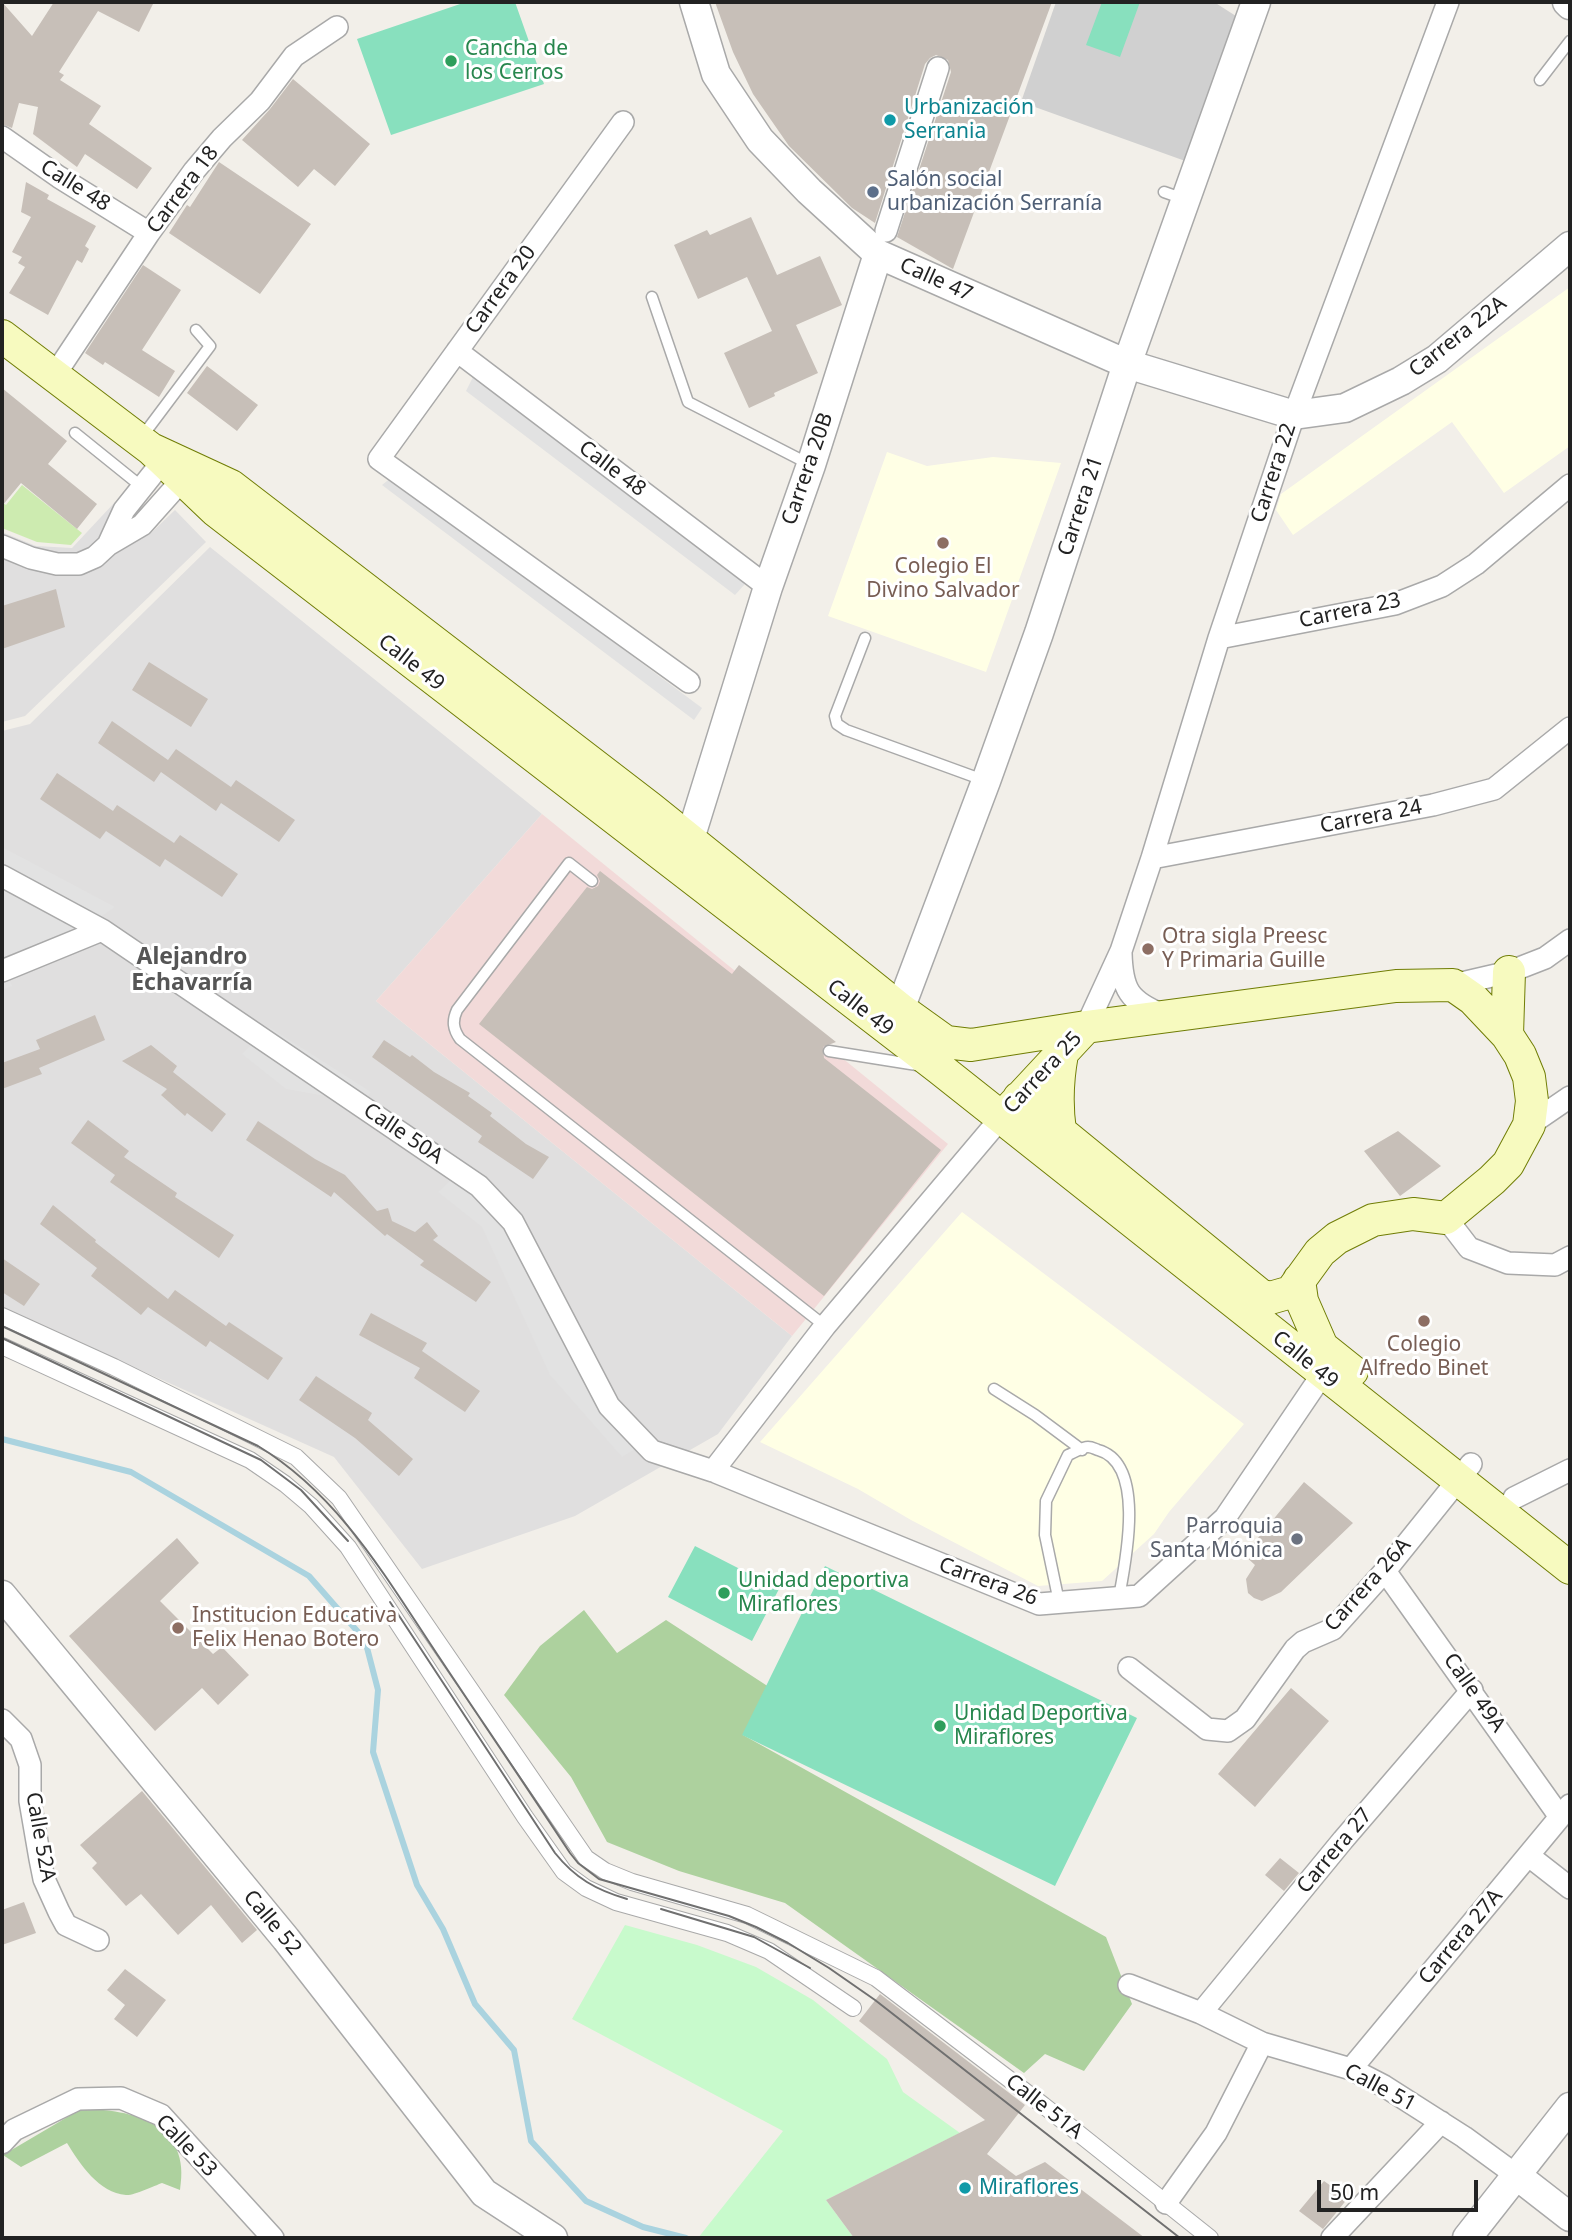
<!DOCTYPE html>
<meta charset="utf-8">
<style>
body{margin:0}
#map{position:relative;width:1572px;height:2240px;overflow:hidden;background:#f2efe9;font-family:"Noto Sans",sans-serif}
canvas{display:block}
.frame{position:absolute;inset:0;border:4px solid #222;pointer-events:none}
.scale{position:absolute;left:1317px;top:2180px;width:161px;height:32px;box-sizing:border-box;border:4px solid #222;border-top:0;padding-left:9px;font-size:21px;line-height:24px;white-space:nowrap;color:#222;-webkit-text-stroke:5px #fff;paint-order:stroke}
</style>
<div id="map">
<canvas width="1572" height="2240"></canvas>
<div class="frame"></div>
<div class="scale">50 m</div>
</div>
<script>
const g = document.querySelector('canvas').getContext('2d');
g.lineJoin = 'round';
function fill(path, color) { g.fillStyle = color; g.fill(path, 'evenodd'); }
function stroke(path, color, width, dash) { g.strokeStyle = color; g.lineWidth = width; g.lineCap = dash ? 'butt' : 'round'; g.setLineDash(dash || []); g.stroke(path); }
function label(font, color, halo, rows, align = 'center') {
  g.font = font + ' "Noto Sans",sans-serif'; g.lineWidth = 6; g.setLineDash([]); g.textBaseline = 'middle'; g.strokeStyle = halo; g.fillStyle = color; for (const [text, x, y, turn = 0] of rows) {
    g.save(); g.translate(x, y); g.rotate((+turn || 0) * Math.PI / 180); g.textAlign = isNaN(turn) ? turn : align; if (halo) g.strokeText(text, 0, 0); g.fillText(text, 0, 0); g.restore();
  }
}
fill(new Path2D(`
 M115,502l36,31 24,-23 31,32 -181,174 -23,6v-190l34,14 36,2z
 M210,547l332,267 -166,187 416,335 -74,98 -143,82 -153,53 -88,-112 -332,-149v-577l28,-7z`), '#e0dfdf');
fill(new Path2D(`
 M542,814l406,330 -156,192 -416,-335z`), '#f2dad9');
fill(new Path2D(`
 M1570,287v159l-66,47 -52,-71 -159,113 -17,-25 5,-16z
 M887,452l40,14 66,-9 68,6 -75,209 -158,-56z
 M962,1212l282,212 -75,88 -15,22 -52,47 -64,5 -127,-66 -53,-31 -98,-47z`), '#ffffe5');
fill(new Path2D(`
 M1056,2h158l25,16 -51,144 -167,-60z`), '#d0d0d0');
fill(new Path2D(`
 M22,485l60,48 -11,12 -34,-3 -35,-14v-26l4,3z`), '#cdebb0');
fill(new Path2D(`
 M584,1610l33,43 49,-33 103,67 -26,48 363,202 26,67 -48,67 -39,-17 -21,19 -239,-170 -106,-32 -72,-29 -36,-65 -67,-82 36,-49z
 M81,2109c52,0 111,15 99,81l-18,-7c-8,3 -29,13 -36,12 -27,-2 -46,-31 -59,-52l-46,24 -18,-12z`), '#add19e');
fill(new Path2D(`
 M625,1925l72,20 59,22 57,33 74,59 16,33 57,41 -134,67 28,38h-156l85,-107 -211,-112z`), '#c8facc');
fill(new Path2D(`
 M466,2h49l29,82 -153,51 -34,-96z
 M1102,2h38l-20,55 -34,-12z
 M695,1546l84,43 -27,52 -84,-44z
 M825,1566l312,152 -82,168 -313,-151z`), '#88e0be');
fill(new Path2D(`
 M473,377l272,206v1l-10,11 -269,-204z
 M392,477l310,231 -8,12 -312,-235z
 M2,847l113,60 -49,33 -63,24 9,22 -10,4z
 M269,1027l102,65 -8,11 -77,-14 -44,-35z
 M454,1177l50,50 133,221 -15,9 -72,-82 -68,-148 -44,-35z`), '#e2e2e2');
stroke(new Path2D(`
 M2,1439l129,33 178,104 56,64 13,50 -5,62 44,133 26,44 32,75 39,46 17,91 55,60 57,26 43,11`), '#aad3df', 6);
fill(new Path2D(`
 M2,2l30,34 22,-34h100l-15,30 -41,-21 -39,61 5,3 -4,5 41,26 -12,18 63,44 -15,21 -52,-35 -8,13 -44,-33 5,-27 -19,-4 -7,25 -10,-4z
 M715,2h337l-99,267 -56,-32 54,-165 -3,-12 -12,-5 -6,3 -5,6 -50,159 -23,-15 -63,-62 -36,-52 -20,-42z
 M293,79l77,65 -35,42 -21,-17 -16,18 -56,-47 28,-31z
 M219,162l92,62 -51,70 -91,-61 18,-28 3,2z
 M26,182l23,13 -2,4 49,27 -11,20 4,3 -7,14 -5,-3 -29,55 -39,-22 16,-26 -7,-4 4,-6 -10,-5 19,-35 -10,-5z
 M751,217l26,58 43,-19 22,49 -46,20 22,48 -44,20 1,3 -26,12 -25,-55 48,-22 -25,-54 -49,22 -24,-54 33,-15 3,5z
 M143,265l38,25 -39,60 33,21 -16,26 -54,-35 -2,3 -18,-12z
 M207,366l51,39 -21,26 -50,-38z
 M2,388l65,53 -19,23 49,40 -20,25 -56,-46 -19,23z
 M56,589l9,38 -63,22v-43z
 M149,662l59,37 -17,28 -59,-37z
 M112,721l56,39 8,-11 55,38 5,-7 59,40 -16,22 -58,-39 -5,8 -55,-39 -7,10 -56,-39z
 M57,773l56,38 4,-6 57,38 6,-8 58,39 -16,23 -57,-38 -5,8 -54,-36 -6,8 -60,-40z
 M600,871l132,103 7,-9 97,77 -13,5 1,11 117,92 -117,146 -345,-272 108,-137 5,2 6,-3 2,-5 -3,-6z
 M95,1015l10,25 -66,28 3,6 -40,15v-26l38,-14 -4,-9z
 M384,1040l26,17 2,-2 22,17 36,21 -2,3 24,17 -2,3 36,28 23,13 -16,22 -55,-37 4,-6 -110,-79z
 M151,1045l26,21 -4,6 53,42 -14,18 -25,-19 -2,3 -24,-21 6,-6 -45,-28z
 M88,1120l41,31 -5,6 53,36 -2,4 59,38 -15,23 -109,-76 5,-7 -44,-32z
 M258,1121l57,38 30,16 32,36 11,-3 4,13 23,11 12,-10 11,14 -5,4 58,42 -15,20 -56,-37 4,-4 -37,-27 -2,2 -51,-44 -3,5 -85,-57z
 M1398,1131l43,35 -41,30 -36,-45z
 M53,1205l43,35 -1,2 73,57 7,-9 51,36 3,-4 54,36 -15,22 -58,-39 -4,6 -58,-40 -7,8 -50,-39 6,-8 -57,-44z
 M2,1258l38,26 -16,22 -22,-14z
 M371,1313l56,30 -5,8 58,40 -15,21 -51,-34 6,-10 -61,-33z
 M316,1376l56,37 -4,7 45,39 -14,17 -44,-38 -56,-38z
 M1304,1482l49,41 -72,69 -19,9 -8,-3 -6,-5 -2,-14 9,-14 -11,-10z
 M177,1538l22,25 -39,38 53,53 9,-7 27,28 -31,30 -16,-17 -47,43 -86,-95z
 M1291,1688l38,33 -74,86 -37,-33z
 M142,1791l115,139 -15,13 -31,-38 -33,30 -37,-41 -15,12 -34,-38 5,-5 -17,-18z
 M1280,1858l19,15 -15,18 -19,-16z
 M24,1902l12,31 -34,12v-35z
 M125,1969l41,31 -29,37 -23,-18 11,-14 -18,-15z
 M880,1994l145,111 -38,49 29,22 29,-14 100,76h-291l-28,-38 159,-80 -126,-99z
 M1324,2181l24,17 -25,31 -24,-18z`), '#c7bfb8');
const service = new Path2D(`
 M1540,80l30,-39
 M1164,192l20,7
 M652,297l36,105 123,63
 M75,433l67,54
 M141,438l69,-92 -14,-16
 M865,638l-30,78 2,8 9,6 140,51
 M592,881l-23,-18 -112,147c-5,11 -4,19 3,29l365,287
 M829,1051l94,15
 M994,1389l41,26 47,35
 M1059,1602l-14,-67 1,-34 22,-46c6,-2 14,-8 20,-8 4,0 7,2 10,3 48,13 28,110 21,147`);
const pedestrian = new Path2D(`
 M2,1316l112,51 182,90 43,41 247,360 19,13 27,11 115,33 129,63 167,127 167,133
 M2,1346l248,114 35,24 26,22 37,41 177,270 39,55 22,16 30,14 111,31 42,18 84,57`);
const minor = new Path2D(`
 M623,122l-244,337 310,223
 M2,137l57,40 90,56
 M886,231l52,-163
 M457,351l311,236
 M54,376l95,-143 45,-62 28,-33 38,-37 34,-45 43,-29
 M108,545l16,-35 43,-54
 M2,546l29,12 26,6h22l16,-7 13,-12 34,-20 49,-55
 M1219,638l176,-34 47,-18 34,-22 94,-79
 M1152,858l281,-53 61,-16 76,-61
 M2,876l100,54 377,256 34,36 96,184 43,45 61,20 326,133 100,-8 86,-78 105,-155
 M1121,953c1,37 8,48 42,62
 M2,971l100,-41
 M1453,985l56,-13 36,-14 25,-18
 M1086,1027l35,-76 31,-93 67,-220 75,-223 154,-413
 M1529,1125l41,-28
 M1446,1218l23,30 39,15 47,2 15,-8
 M713,1471l112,-145 175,-207
 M1514,1498l56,-28
 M1385,1571l175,246
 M1129,1668l78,61 21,2 17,-12 50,-70 8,-7 30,-13 52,-58 86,-107
 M2,1720l19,19 9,26v36l10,58 4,20 15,33 7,13 32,15
 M1529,1856l41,32
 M1129,1985l72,28 61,30 89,26 33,17 80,51 52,38
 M1201,2013l142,-173 129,-150
 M1351,2069l219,-264
 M2,2143l12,-13 64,-31 43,-1 40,17 112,123
 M1166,2203l50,-70 46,-90
 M1332,2238l109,-116`);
const tertiary = new Path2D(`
 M694,2l22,72 44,66 49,51 69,63 249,110 167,51 51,-7 56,-27 36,-22 133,-113
 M1567,2l3,3
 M684,858l84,-271 43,-122 67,-211
 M900,1009l86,-228 53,-148 88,-269 129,-362
 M2,1595l284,344 198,254 69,45
 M1516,2175l54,42
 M1467,2238l103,-131`);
const secondary = new Path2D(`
 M2,336l149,113 64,61 724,558 631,500
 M151,449l80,37 419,322 250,201 46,33 25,3 115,-18 310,-41 57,-1 20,14 34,36 13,20 9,22 3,24 -3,24 -21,39 -16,16 -46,38 -33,-4 -40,6 -36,18 -17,14 -29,40 -21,6 -10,-3 -241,-197
 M1507,1035l2,-63
 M1006,1113l80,-86
 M1060,1131c-4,-27 -3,-50 2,-77
 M1299,1280l3,21 20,46 30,24`);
stroke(service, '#a9a9a9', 13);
stroke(pedestrian, '#a9a9a9', 18);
stroke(minor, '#a9a9a9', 24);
stroke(tertiary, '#a9a9a9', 31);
stroke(secondary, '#707d05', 34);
stroke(service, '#fff', 10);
stroke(pedestrian, '#fff', 16);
stroke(minor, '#fff', 21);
stroke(tertiary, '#fff', 28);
stroke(secondary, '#f7fabf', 32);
stroke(new Path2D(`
 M2,1326l256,120c81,49 127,130 179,208 44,66 89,132 133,199l8,10 21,16 130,37 27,11 32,16 41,25 46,32 305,238
 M2,1338l259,122 40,30 47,51
 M390,1602l165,251c20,25 41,37 72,46
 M661,1909l93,28 56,31`), '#707070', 2);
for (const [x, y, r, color] of [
 [451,61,7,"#2e9e5b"],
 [890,120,7,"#0f9aa8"],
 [873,192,7,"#5c6f8a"],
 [943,543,7,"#8d6e63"],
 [1148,949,7,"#8d6e63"],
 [1424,1321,7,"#8d6e63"],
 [1297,1539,7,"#6b7280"],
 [724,1593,7,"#2e9e5b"],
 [178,1628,7,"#8d6e63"],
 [940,1726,7,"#2e9e5b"],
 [965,2188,7,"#0f9aa8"]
]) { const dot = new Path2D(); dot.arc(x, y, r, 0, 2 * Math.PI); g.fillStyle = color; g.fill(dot); stroke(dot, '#fff', 2.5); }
label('21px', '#27864d', '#fff', [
 ["Cancha de",465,49],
 ["los Cerros",465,73],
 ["Unidad deportiva",738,1581],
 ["Miraflores",738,1605],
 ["Unidad Deportiva",954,1714],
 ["Miraflores",954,1738]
], 'left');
label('21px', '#0d838f', '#fff', [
 ["Urbanización",904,108],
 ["Serrania",904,132],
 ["Miraflores",979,2188]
], 'left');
label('21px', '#4e5e75', '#fff', [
 ["Salón social",887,180],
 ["urbanización Serranía",887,204]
], 'left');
label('21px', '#222', '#fff', [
 ["Calle 48",75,186,32],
 ["Carrera 18",183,190,-53],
 ["Calle 47",936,280,24],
 ["Carrera 20",501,290,-54],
 ["Carrera 22A",1458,337,-38],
 ["Calle 48",612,469,37],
 ["Carrera 20B",808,469,-71],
 ["Carrera 22",1274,473,-72],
 ["Carrera 21",1081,506,-72],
 ["Carrera 23",1350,611,-12],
 ["Calle 49",411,663,38],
 ["Carrera 24",1371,817,-11],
 ["Calle 49",860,1008,38],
 ["Carrera 25",1043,1073,-47],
 ["Calle 50A",403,1134,34],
 ["Calle 49",1305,1360,39],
 ["Carrera 26",988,1582,20],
 ["Carrera 26A",1368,1585,-48],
 ["Calle 49A",1474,1693,55],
 ["Calle 52A",40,1837,80],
 ["Carrera 27",1335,1851,-50],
 ["Calle 52",272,1923,50],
 ["Carrera 27A",1461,1937,-50],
 ["Calle 51",1380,2088,28],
 ["Calle 51A",1044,2107,38],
 ["Calle 53",186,2146,46]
]);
label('21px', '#785e54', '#fff', [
 ["Colegio El",943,567],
 ["Divino Salvador",943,591],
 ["Otra sigla Preesc",1162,937,"left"],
 ["Y Primaria Guille",1162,961,"left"],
 ["Colegio",1424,1345],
 ["Alfredo Binet",1424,1369],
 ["Institucion Educativa",192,1616,"left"],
 ["Felix Henao Botero",192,1640,"left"]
]);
label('21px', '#5b616d', '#fff', [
 ["Parroquia",1283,1527],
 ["Santa Mónica",1283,1551]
], 'right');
label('bold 23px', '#555', '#fff', [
 ["Alejandro",192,957],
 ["Echavarría",192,983]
]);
</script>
